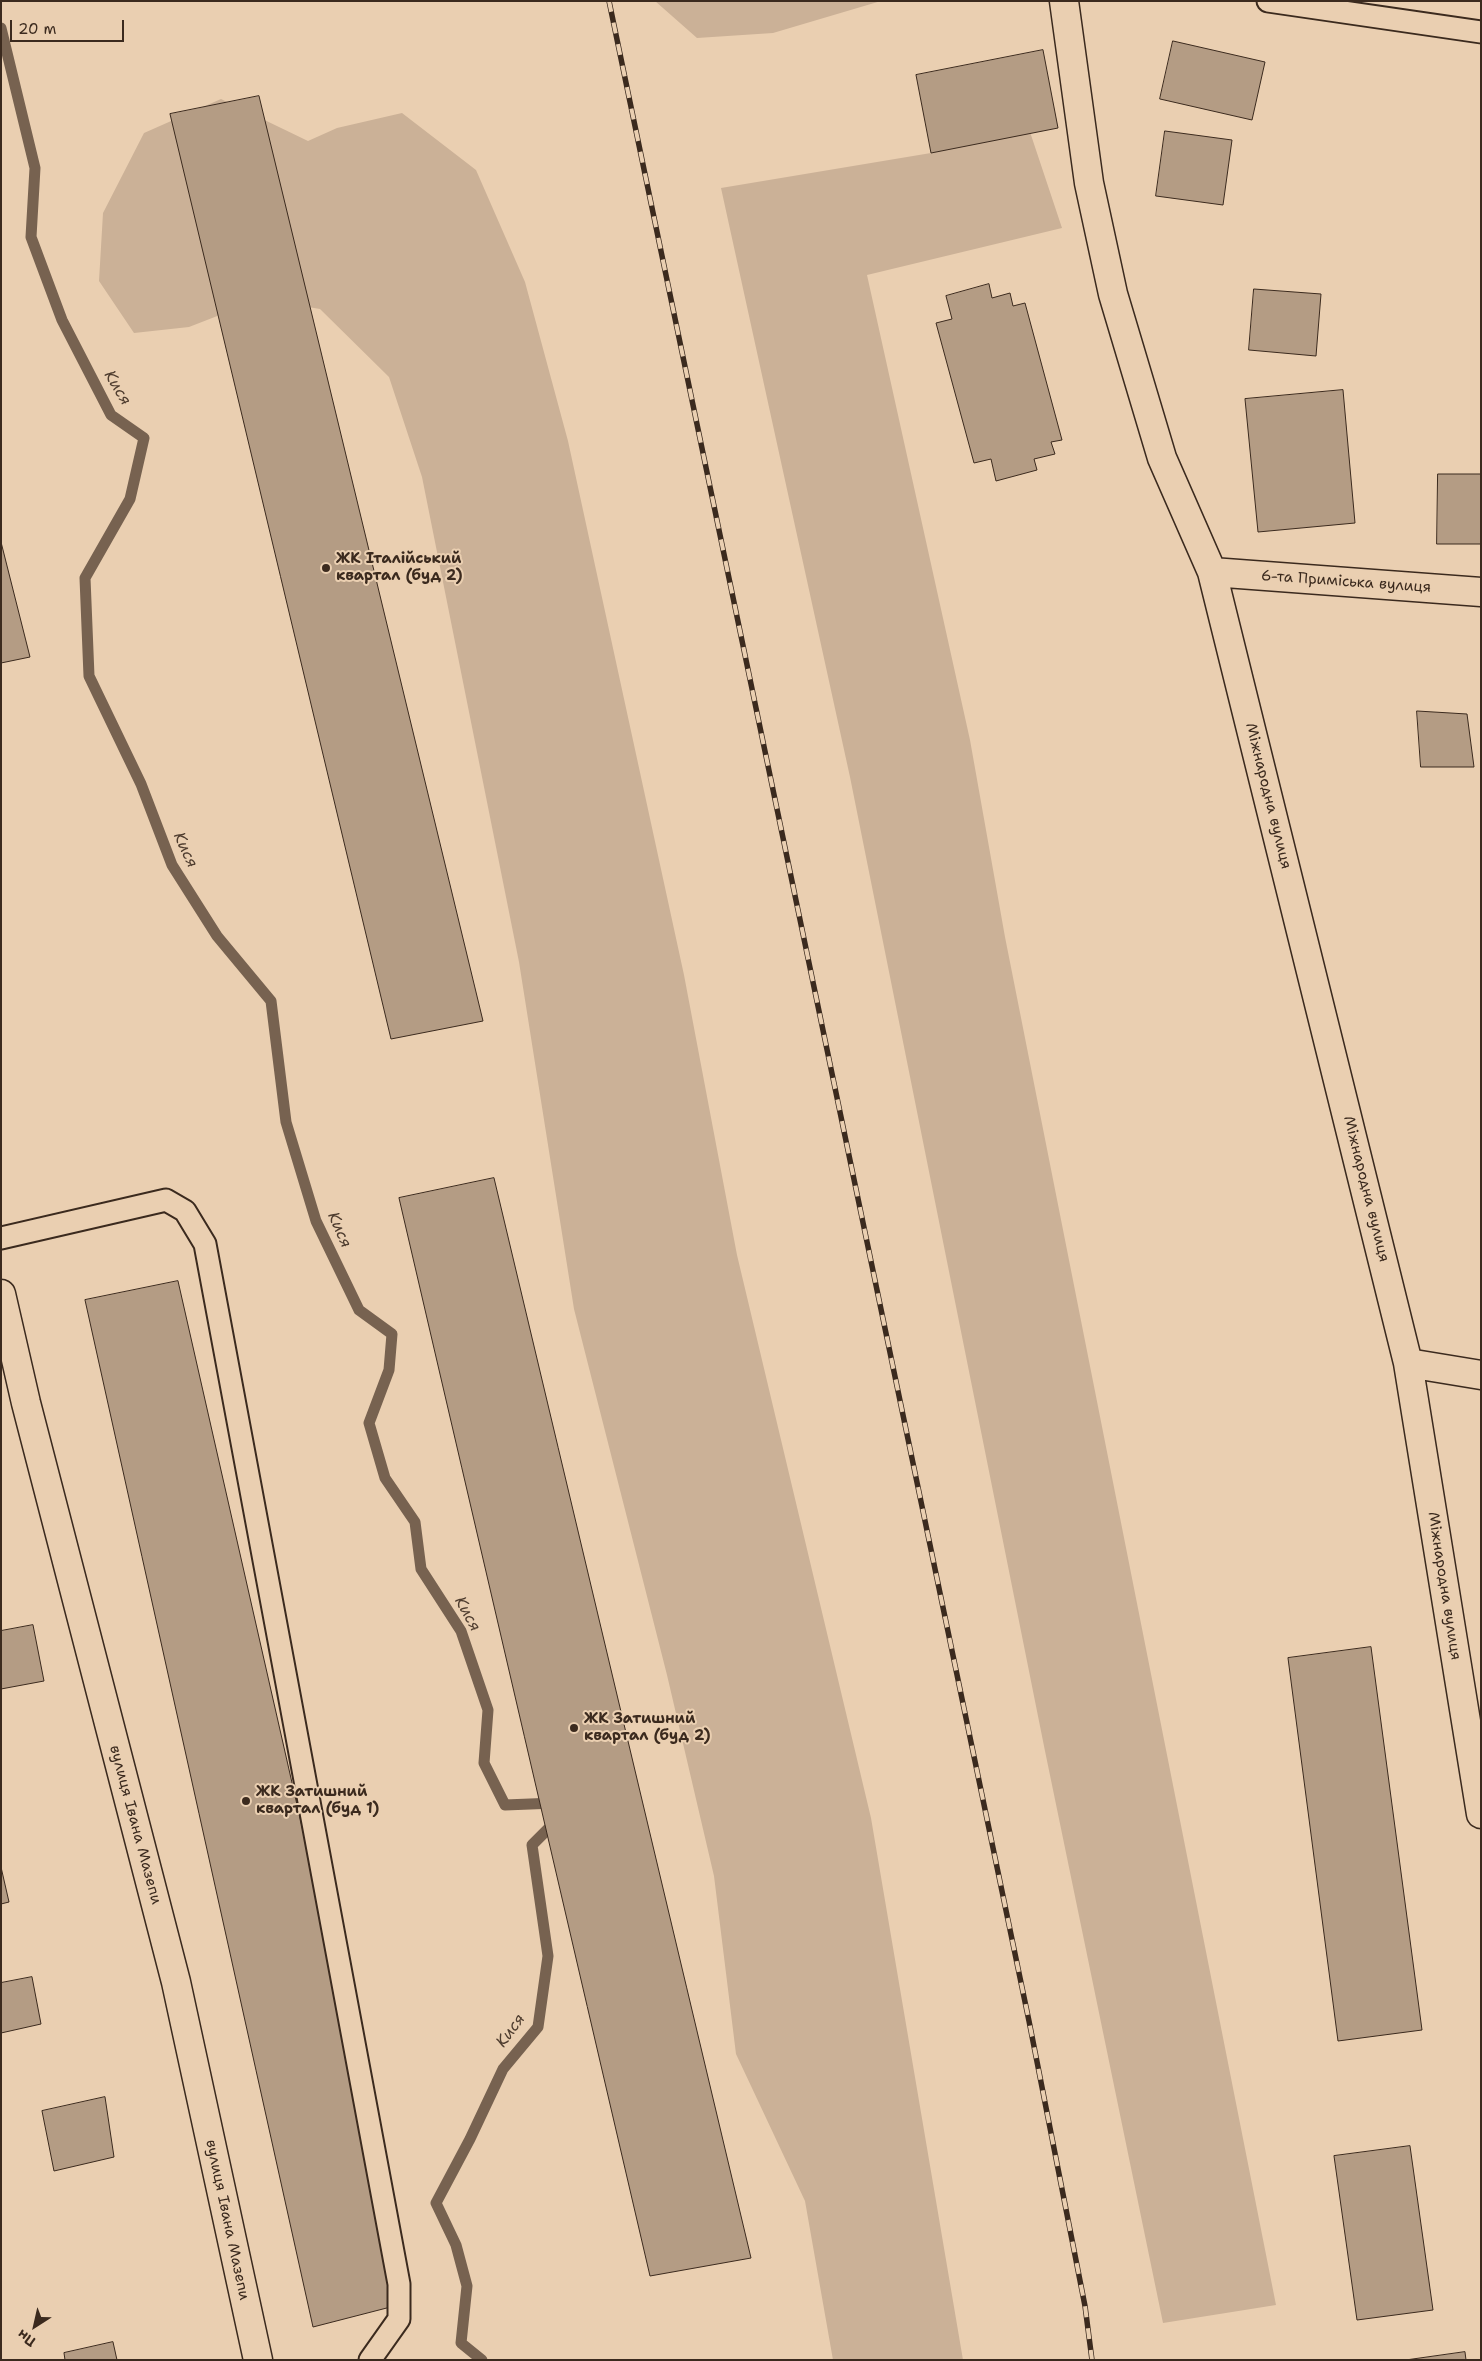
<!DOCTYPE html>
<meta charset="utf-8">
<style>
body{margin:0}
#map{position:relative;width:1482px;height:2361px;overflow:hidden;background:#eacfb1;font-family:"Shantell Sans",sans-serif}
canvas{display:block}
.frame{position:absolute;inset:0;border:2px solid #3b2a1e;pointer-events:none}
.north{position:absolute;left:10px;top:2301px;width:50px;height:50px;-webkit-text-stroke:4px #eacfb1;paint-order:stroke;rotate:215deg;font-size:14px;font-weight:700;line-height:20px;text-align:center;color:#3b2a1e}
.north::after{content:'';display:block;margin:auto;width:18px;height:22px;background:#3b2a1e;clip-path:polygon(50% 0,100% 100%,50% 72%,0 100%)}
.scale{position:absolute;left:10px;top:20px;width:114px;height:22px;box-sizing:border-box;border:2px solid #3b2a1e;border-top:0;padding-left:6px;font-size:15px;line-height:18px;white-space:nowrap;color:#3b2a1e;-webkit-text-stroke:4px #eacfb1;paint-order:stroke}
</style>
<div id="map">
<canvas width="1482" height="2361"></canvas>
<div class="frame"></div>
<div class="north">Пн</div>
<div class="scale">20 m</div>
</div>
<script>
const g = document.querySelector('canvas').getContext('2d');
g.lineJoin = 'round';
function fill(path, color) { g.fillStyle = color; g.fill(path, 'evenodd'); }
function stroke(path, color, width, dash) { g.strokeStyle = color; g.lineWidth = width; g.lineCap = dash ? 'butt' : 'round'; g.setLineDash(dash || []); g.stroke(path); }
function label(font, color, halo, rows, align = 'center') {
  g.font = font + ' "Shantell Sans",sans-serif'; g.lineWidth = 4; g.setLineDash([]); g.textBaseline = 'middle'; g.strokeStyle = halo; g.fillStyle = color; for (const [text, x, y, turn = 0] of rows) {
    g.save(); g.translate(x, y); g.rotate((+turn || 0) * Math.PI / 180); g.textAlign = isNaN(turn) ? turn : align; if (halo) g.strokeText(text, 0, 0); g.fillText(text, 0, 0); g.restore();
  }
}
fill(new Path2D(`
 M655,1h226l-108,32 -76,5z
 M221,99l87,42 29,-13 65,-15 74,57 49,112 43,159 116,534 53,280 134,563 92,542h-130l-28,-159 -69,-147 -22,-178 -47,-201 -93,-366 -55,-347 -97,-485 -33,-100 -69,-68 -59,-10 -72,28 -55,6 -35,-52 4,-68 41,-80z
 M1030,132l32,96 -195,47 103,465 35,197 271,1368 -113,18 -118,-572 -195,-974 -129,-589 210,-35z`), '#cbb197');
stroke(new Path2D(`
 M1,28l34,140 -4,69 31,83 49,95 33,23 -14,61 -45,79 4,98 52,108 31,81 45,71 54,65 15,121 30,99 43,89 33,24 -3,36 -20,53 16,55 30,44 6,47 40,62 27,79 -4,53 21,42 50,-2
 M482,2360l-21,-17 6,-57 -11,-41 -20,-42 34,-64 33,-70 35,-42 10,-71 -16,-111 24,-24`), '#776250', 11);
const building = new Path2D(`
 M1173,41l92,21 -13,58 -92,-21z
 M1043,50l15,78 -127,25 -15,-78z
 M259,96l224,925 -92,18 -221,-925z
 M1165,131l67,9 -9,65 -67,-9z
 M989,284l3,14 18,-5 3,13 12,-3 37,137 -11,2 4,12 -21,5 3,11 -41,11 -5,-22 -17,4 -38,-140 16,-4 -6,-23z
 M1254,289l67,5 -5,62 -67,-6z
 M1343,390l12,133 -97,9 -13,-133z
 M1438,474h43v70h-44z
 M1,542l29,115 -29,6z
 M1417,711l50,3 7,53h-53z
 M494,1178l257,1080 -101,18 -251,-1078z
 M178,1281l232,1021 -97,25 -228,-1027z
 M33,1625l11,56 -43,8v-58z
 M1371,1647l51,383 -84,11 -50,-383z
 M1,1867l8,35 -8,2z
 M32,1977l9,47 -40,9v-50z
 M105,2097l9,60 -60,14 -12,-60z
 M1410,2146l23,164 -76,10 -23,-164z
 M113,2342l4,18h-52l-1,-7z
 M1465,2352l1,8h-60z`);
fill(building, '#b49c84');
stroke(building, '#3b2a1e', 1);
const service = new Path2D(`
 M1268,1l213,31
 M1,1238l165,-38 19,11 20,33 194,1040v35l-29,41`);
const minor = new Path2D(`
 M1064,1l25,182 24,111 49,164 50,114 196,791 73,451
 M1212,572l269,20
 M1,1294l25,109 150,579 82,378
 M1408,1363l73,12`);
stroke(service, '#3b2a1e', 25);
stroke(minor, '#3b2a1e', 31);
stroke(service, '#eacfb1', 21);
stroke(minor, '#eacfb1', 28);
const rail = new Path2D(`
 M609,1l420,2020 56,285 7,54`);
stroke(rail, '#3b2a1e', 5.5);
stroke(rail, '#eacfb1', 4, [11]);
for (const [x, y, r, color] of [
 [326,568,5,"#3b2a1e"],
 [574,1728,5,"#3b2a1e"],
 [246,1801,5,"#3b2a1e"]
]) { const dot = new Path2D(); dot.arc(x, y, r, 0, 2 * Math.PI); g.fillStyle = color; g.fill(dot); stroke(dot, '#eacfb1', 2); }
label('bold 15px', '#3b2a1e', '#eacfb1', [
 ["ЖК Італійський",336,559],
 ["квартал (буд 2)",336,576],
 ["ЖК Затишний",584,1719],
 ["квартал (буд 2)",584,1736],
 ["ЖК Затишний",256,1792],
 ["квартал (буд 1)",256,1809]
], 'left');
label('15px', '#3b2a1e', '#eacfb1', [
 ["6-та Приміська вулиця",1346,582,4],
 ["Міжнародна вулиця",1268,796,76],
 ["Міжнародна вулиця",1366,1189,76],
 ["Міжнародна вулиця",1444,1586,81],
 ["вулиця Івана Мазепи",135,1825,75],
 ["вулиця Івана Мазепи",227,2220,78]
]);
label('italic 16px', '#4f3d2f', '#eacfb1', [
 ["Кися",117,388,59],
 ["Кися",185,850,65],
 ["Кися",339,1230,66],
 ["Кися",467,1614,61],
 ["Кися",511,2031,-54]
]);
</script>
